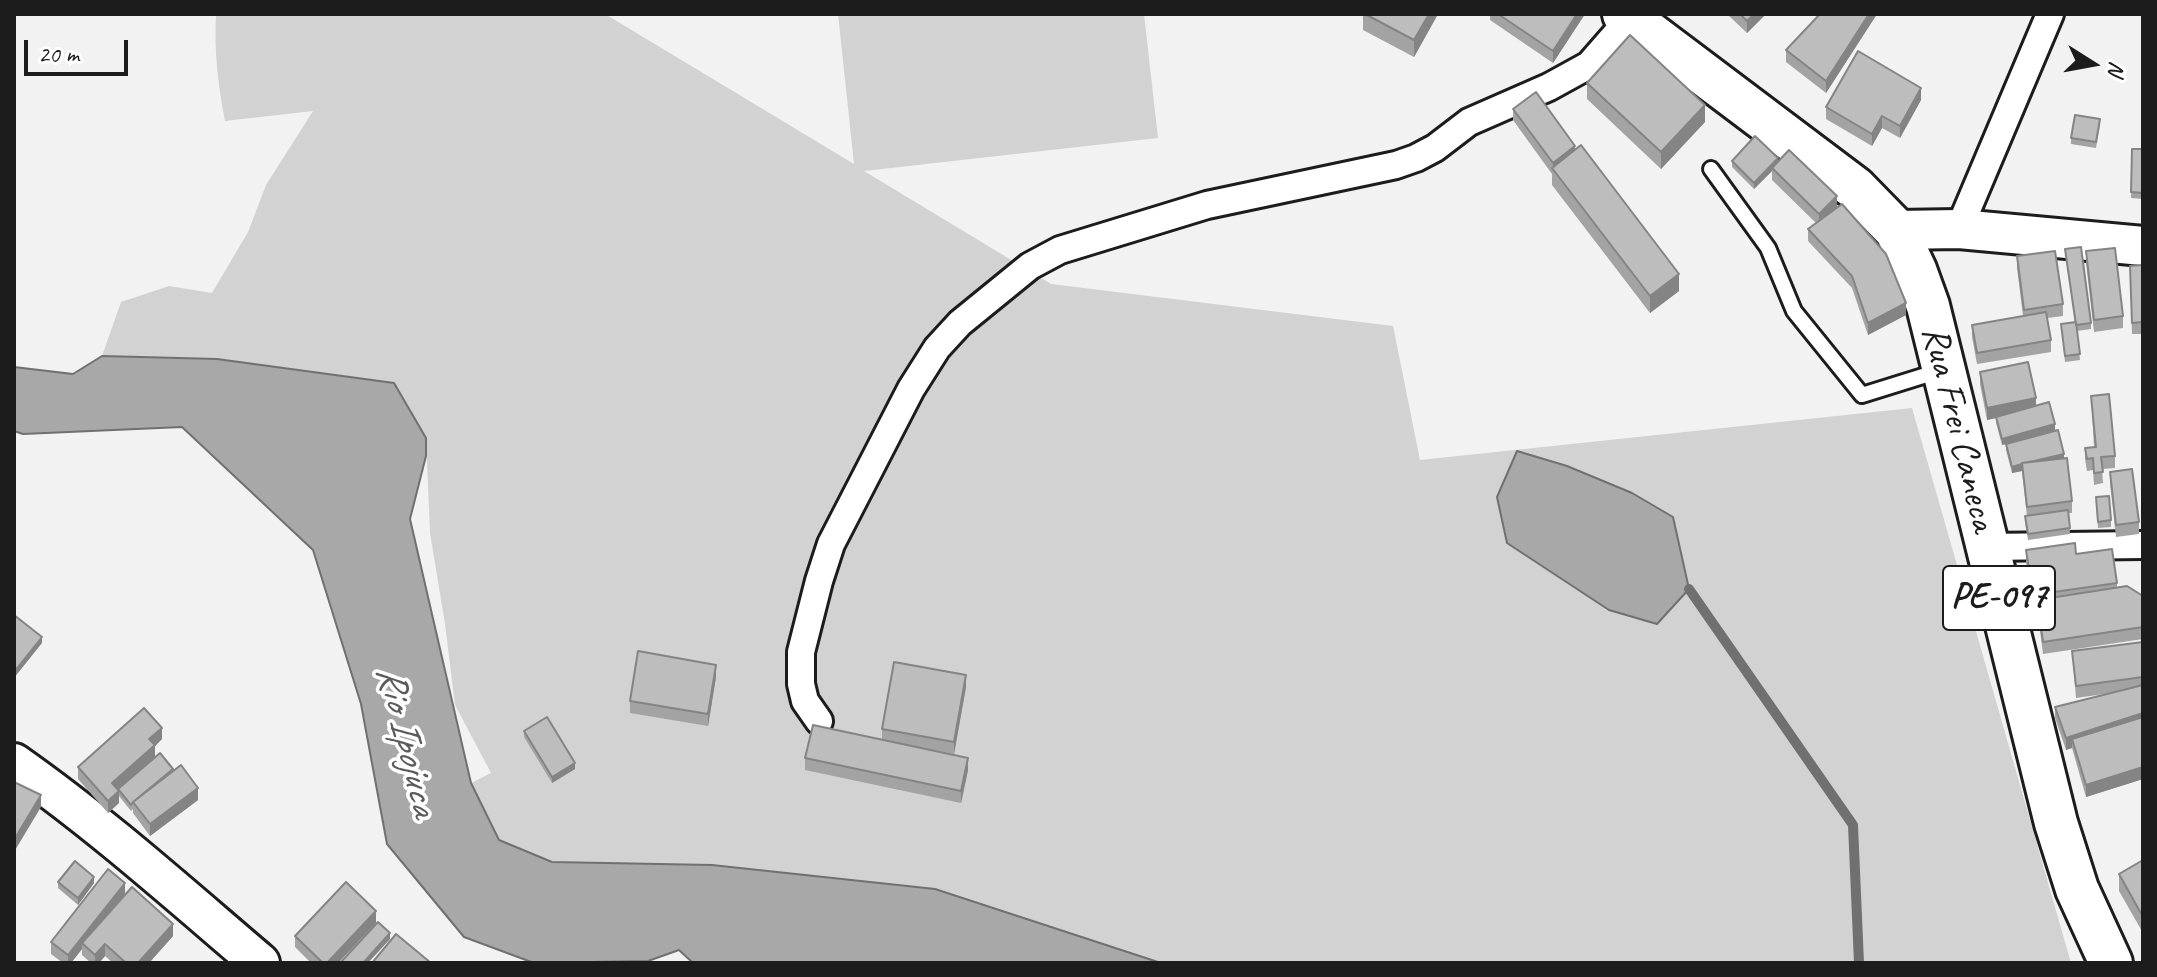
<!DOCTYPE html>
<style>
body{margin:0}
#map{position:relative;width:2157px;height:977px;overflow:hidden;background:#f2f2f2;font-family:Caveat,sans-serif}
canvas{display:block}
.frame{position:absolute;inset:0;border:16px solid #1c1c1c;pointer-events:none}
.north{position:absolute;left:2053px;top:24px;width:80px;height:80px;-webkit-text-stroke:6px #fff;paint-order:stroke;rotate:101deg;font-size:22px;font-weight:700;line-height:32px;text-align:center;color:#1c1c1c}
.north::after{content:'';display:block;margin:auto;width:28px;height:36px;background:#1c1c1c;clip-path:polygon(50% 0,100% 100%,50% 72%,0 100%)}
.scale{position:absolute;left:24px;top:40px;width:104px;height:36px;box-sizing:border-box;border:4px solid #1c1c1c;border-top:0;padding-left:10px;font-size:24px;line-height:28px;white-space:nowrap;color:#1c1c1c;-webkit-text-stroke:6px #fff;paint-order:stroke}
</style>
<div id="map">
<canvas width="2157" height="977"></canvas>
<div class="frame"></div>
<div class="north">N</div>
<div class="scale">20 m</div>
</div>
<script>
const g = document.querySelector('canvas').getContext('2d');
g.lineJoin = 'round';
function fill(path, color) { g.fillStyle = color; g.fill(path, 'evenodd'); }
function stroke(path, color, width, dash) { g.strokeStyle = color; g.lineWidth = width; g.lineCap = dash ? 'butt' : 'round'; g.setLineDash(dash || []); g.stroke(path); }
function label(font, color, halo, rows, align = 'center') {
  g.font = font + ' Caveat,sans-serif'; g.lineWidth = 7; g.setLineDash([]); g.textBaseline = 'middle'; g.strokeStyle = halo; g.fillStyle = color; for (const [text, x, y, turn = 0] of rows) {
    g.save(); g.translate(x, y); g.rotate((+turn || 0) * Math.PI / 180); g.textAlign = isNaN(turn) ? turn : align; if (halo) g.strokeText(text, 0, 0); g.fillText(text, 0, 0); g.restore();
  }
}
fill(new Path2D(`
 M216,14h389l249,150 -16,-150h306l14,124 -294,33 187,113 342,42 27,134 492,-52 159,555h-910l-226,-74 -223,-24 -160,-3 -54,-22 -27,-57 20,-10 -36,-68 -10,-81 -15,-91 -4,-95 -209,-79 -115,-3 19,-54 48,-16 43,7 36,-61 18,-47 47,-74 -88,10c-7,-36 -11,-70 -9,-107z`), '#d2d2d2');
const water = new Path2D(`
 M102,356l115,3 177,24 32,55v18l-16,63 61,264 28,57 53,22 160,3 223,24 226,74h-468l-14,-13 -31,11 -114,2 -70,-26 -77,-93 -26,-140 -48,-154 -131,-123 -159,7 -9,-3v-64l59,7z
 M1517,451l50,15 65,27 41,24 16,72 -32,35 -48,-14 -102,-67 -10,-46z`);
fill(water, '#a8a8a8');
stroke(water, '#707070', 2);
stroke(new Path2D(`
 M1689,589l164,236 6,138`), '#707070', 10);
const lane = new Path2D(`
 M1711,169l57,79 26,63 68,84 77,-24`);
const street = new Path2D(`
 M1959,229l91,-215
 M1987,547l156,-2
 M819,721l-14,-20 -4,-17v-32l18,-71 12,-37 80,-155 26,-41 23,-25 70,-57 30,-16 147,-45 189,-40 20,-7 19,-10 34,-26 80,-35 40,-22 41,-47`);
const secondary = new Path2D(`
 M1896,230l63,-1 184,17
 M14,763c87,61 166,132 246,200`);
const primary = new Path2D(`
 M1624,14l231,174 41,42 19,40 13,36 128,517 21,66 34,74`);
stroke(lane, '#1c1c1c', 20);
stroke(street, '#1c1c1c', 32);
stroke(secondary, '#1c1c1c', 44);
stroke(primary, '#1c1c1c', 48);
stroke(lane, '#fff', 14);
stroke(street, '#fff', 26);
stroke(secondary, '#fff', 38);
stroke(primary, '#fff', 42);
fill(new Path2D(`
 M1363,14h75l-24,43 -51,-27z
 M1490,14h95l-32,49 -63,-43z
 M1727,14h39l-19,19z
 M1877,14l-51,79 -40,-31v-12z
 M1587,83l118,39 -44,47 -74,-70z
 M1921,100l-21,38 -18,-10 -10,18 -46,-27v-12z
 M1513,109l62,41 104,141 -29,22 -98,-128v-11l-39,-54z
 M2100,125l-4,23 -25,-4v-6z
 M2132,149h11v50l-12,-1z
 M1732,161h46l59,47 69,107 -38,20 -16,-47 -44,-47v-12l8,-6 -44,-43v-9l-18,18 -22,-22z
 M2065,249l26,74v6l-14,2 3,29 -15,2 -4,-38 14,-2z
 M2086,251l37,65v12l-29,4 -8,-69z
 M2017,256l46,48v12l-16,2 4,22v12l-74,12 -5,-27v-12l51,-9 -6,-48z
 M2143,265v69h-11l-2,-68z
 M1980,372l56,34 19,24 -38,11 47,17 8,43v12h-3l1,21 -42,6 -3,-18v-6h2l-5,-45 -10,2 -6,-23v-6l-4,1 -6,-22v-5l-9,2 -7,-36z
 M2091,396l24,60v12l-13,1 1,14 -9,2 -1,-15 -6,1 -2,-12v-11l9,-1z
 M2110,472l29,50v12l-23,3 -6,-54z
 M2096,503l15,17v7l-13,1z
 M2026,550l50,4 41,29v5l26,8v43l-100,15 -6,-48 -4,1 -7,-45z
 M2143,642v137l-57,18 -14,-49 -6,2 -11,-32v-11l56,-14 -35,5 -4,-47z
 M716,677l-8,49 -78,-13v-12z
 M966,687l-12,67 -41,-8 55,24 -7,33 -156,-33v-12l77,-18v-11z
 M524,731l51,38 -23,14 -28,-46z
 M162,739l-7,7v11l-30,27 48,-13 25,29 -48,36 -17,-23v-4l-2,2 -12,-15v7l-11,10 -30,-34v-12z
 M2143,860v73l-24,-42v-17z
 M58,882l36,1 -16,22 -20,-17z
 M125,894l-9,12 57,30 -24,27h-36l-8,-7 -6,7h-8l-9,-8v-6l-11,14h-8l-12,-9v-12z
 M376,923l-38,40h-27l-16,-16v-11z`), '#a3a3a3');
fill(new Path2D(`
 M1429,14h9l-24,43v-17z
 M1577,14h8l-32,49v-12z
 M1754,14h12l-19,19v-12z
 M1869,14h8l-51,79v-12z
 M1921,88v12l-21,38v-12z
 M1705,105v17l-44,47v-17z
 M1882,116v12l-10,18v-12z
 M1575,146v12l-22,11v-6z
 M1778,158v6l-6,4v3l-18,18v-6z
 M1837,196v12l-18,18v-12z
 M1679,274v17l-29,22v-17z
 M1906,303v12l-38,20v-12z
 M2036,398v11l-49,11v-12z
 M2055,424v6l-53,15v-6z
 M2064,454v6l-42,4z
 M2022,465v6l-10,2v-6z
 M42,637v6l-28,35v-6z
 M716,665v12l-8,49v-12z
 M966,675v12l-12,67v-12z
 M2143,713v12l-71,14v9l-6,2v-12z
 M162,728v11l-7,7v11l-43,38v-12l37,-44z
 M968,758v12l-7,33v-12z
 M575,763v6l-23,14v-6z
 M2143,767v12l-57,18v-12z
 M198,788v12l-48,36v-12z
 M119,791v12l-11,10v-12z
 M41,795v12l-27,45v-12z
 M94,877v6l-16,22v-7z
 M125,883v11l-41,52 -2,-3v6l-11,14h-3v-8z
 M376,911v12l-38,40h-11z
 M173,924v12l-24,27h-11z
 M390,933v6l-22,24h-5z
 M105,944v12l-6,7h-4v-8z`), '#848484');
const building = new Path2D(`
 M1365,14h64l-15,26z
 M1498,14h79l-24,37z
 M1740,14h14l-7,7z
 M1820,14h49l-43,67 -40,-31z
 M1630,35l75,70 -44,47 -74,-69z
 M1858,51l63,37 -21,38 -18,-10 -10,18 -46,-27z
 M1536,92l39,54 -22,17 -40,-54z
 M2075,115l25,4 -4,23 -25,-4z
 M1755,136l23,22 -24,25 -22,-22z
 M1581,145l98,129 -29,22 -98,-128z
 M2132,149h11v44l-12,-1z
 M1789,150l48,46 -18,18 -47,-46z
 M1842,204l44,50 20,49 -38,20 -16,-47 -44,-47z
 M2081,247l10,76 -15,2 -11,-76z
 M2115,248l8,68 -29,4 -8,-69z
 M2055,251l8,53 -39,6 -7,-54z
 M2143,265v57l-11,1 -2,-57z
 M2046,312l5,28 -74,13 -5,-28z
 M2076,322l4,32 -15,2 -4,-32z
 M2028,362l8,36 -49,10 -7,-36z
 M2109,394l6,62 -14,1 2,15 -9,1 -1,-15 -6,1 -2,-11 11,-1 -5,-51z
 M2049,402l6,22 -53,15 -6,-22z
 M2058,430l6,24 -30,7 -12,2v1l-10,3 -6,-23z
 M2067,458l5,43 -45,6 -5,-44z
 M2132,469l7,53 -23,3 -6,-53z
 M2109,496l2,24 -13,2 -2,-25z
 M2068,510l2,18 -42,6 -3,-18z
 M2075,543l1,11 36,-5 5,34 -84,12 -7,-45z
 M2127,586l16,10v31l-100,15 -6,-42z
 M14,615l28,22 -28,35z
 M2143,642v35l-67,9 -4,-35z
 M638,651l78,14 -8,49 -78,-13z
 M894,662l72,13 -12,67 -72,-13z
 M2143,685v28l-77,25 -11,-31z
 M144,708l18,20 -13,11 6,6 -43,38 7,8 -11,10 -30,-34z
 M547,717l28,46 -23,14 -28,-46z
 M2143,717v50l-57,18 -14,-46z
 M813,725l155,33 -7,33 -156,-33z
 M160,753l13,16 -40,33 -2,3 -13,-16z
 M181,765l17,23 -48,36 -17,-22z
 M14,782l27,13 -27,45z
 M2143,860v57l-24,-43z
 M75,861l19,16 -16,21 -20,-16z
 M108,869l17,14 -57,72 -17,-13z
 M346,882l30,29 -49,52h-4l-28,-27z
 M132,887l41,37 -35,39h-12l-21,-19 -10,11 -13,-12z
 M378,922l12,11 -27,30h-23z
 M396,934l35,29h-59z`);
fill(building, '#bdbdbd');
stroke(building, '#848484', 2);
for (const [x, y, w] of [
 [1999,598,112]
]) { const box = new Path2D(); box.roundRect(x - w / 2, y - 32, w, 64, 6); g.fillStyle = '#fff'; g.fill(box); stroke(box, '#1c1c1c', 2); }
label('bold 36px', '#1c1c1c', null, [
 ["PE-097",1999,598]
]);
label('38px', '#1c1c1c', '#fff', [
 ["Rua Frei Caneca",1958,429,76]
]);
label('italic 40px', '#5b5b5b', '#fff', [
 ["Rio Ipojuca",406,741,76]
]);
</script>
